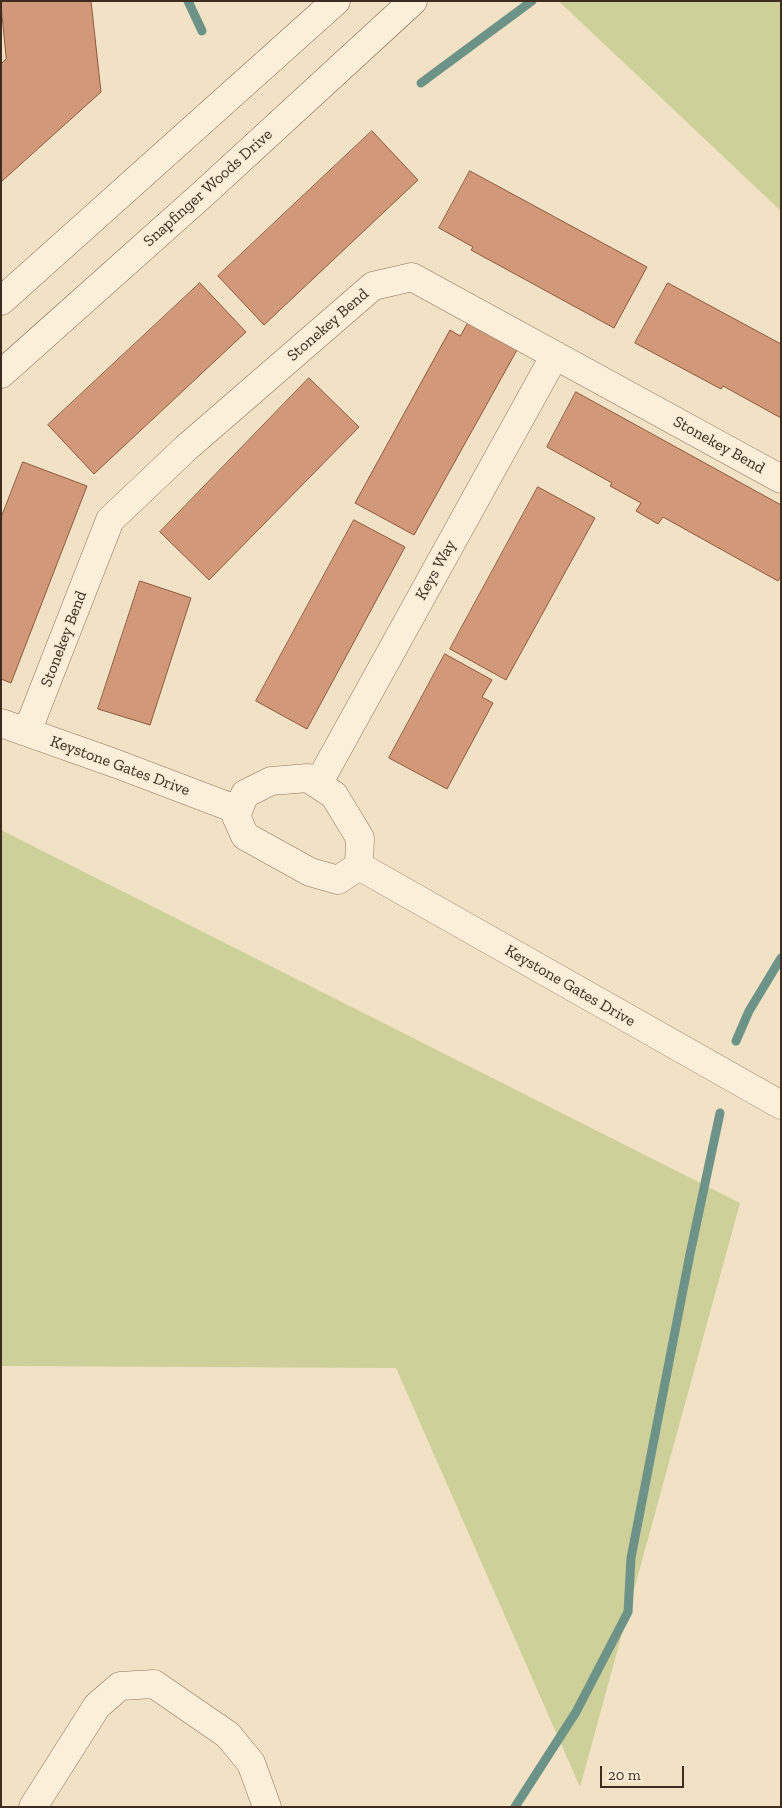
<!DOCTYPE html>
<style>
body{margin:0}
#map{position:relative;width:782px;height:1808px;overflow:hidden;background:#f1e2c5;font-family:"Zilla Slab",serif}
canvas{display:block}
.frame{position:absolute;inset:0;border:2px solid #3d2c1f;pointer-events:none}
.scale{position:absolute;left:600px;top:1766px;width:84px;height:22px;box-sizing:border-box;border:2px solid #3d2c1f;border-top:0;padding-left:6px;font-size:15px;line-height:18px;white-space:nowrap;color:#3d2c1f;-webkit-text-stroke:4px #f8ecd6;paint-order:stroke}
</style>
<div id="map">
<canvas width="782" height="1808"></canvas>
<div class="frame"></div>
<div class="scale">20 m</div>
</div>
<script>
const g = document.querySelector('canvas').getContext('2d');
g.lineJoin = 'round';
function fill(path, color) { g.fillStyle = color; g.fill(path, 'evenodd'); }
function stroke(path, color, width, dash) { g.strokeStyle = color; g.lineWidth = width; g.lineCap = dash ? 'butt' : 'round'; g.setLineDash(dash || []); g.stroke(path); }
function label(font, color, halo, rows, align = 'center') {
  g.font = font + ' "Zilla Slab",serif'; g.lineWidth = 4; g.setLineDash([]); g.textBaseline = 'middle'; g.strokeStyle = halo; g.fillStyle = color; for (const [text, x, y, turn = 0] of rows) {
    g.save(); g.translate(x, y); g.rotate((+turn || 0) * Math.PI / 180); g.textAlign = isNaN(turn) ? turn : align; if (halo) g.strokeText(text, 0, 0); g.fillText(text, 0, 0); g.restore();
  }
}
fill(new Path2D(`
 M558,1h223v210l-215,-203z
 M1,830l739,373 -160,584 -184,-419 -395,-2z`), '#cdd098');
stroke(new Path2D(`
 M188,1l14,30
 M421,83l111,-82
 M736,1041l13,-30 32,-53
 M515,1807l61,-95 52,-100 3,-54 59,-304 30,-141`), '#6d9388', 9);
const building = new Path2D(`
 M1,1h90l10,91 -100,90v-118l5,-5z
 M372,131l46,49 -154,145 -46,-49z
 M470,171l177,96 -33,61 -143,-78 2,-3 -34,-19z
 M200,283l46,49 -152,142 -46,-49z
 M668,283l113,61v74l-58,-32 -2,3 -86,-46z
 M468,323l49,27 -103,185 -59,-32 95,-173 10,6z
 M309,378l50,49 -150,153 -49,-48z
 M576,392l205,113v71l-3,5 -115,-64 -5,7 -22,-13 5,-8 -31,-17 2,-3 -65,-36z
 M23,462l64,24 -76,197 -10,-4v-161z
 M538,487l57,31 -89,162 -56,-31z
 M354,520l51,27 -98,182 -51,-28z
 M140,581l51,17 -41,127 -52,-16z
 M445,654l47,26 -10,17 11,6 -46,86 -58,-31z`);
fill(building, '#d19979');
stroke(building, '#8e593e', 1);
const street = new Path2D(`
 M1,723l116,41 121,46
 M27,732l83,-212 76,-72 187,-162 39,-9 369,202
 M308,778l26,17 26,43 -1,28 -21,14 -28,-8 -65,-36 -9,-20 9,-22 26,-13z
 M318,784l237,-429
 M359,866l422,239
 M33,1807l64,-101 23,-20 34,-2 74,51 23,28 16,44`);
const secondary = new Path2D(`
 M1,301l335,-300
 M1,374l203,-181 209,-192`);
stroke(street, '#8e725a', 29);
stroke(secondary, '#6f533d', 29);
stroke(street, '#fbefda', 28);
stroke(secondary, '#fbefda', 28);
label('16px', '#3d2c1f', '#f8ecd6', [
 ["Snapfinger Woods Drive",208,188,-42],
 ["Stonekey Bend",328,325,-41],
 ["Stonekey Bend",719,445,29],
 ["Keys Way",436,570,-61],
 ["Stonekey Bend",64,639,-69],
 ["Keystone Gates Drive",120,766,20],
 ["Keystone Gates Drive",570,986,30]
]);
</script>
